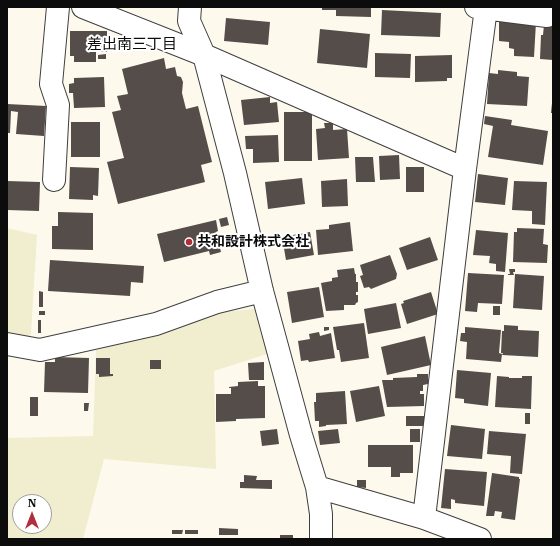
<!DOCTYPE html>
<meta charset="utf-8">
<style>
body{margin:0}
#map{position:relative;width:560px;height:546px;overflow:hidden;background:#fef9ed;font-family:"IBM Plex Serif",serif}
canvas{display:block}
.frame{position:absolute;inset:0;border:8px solid #0c0c0c;pointer-events:none}
.north{position:absolute;left:12px;top:494px;width:40px;height:40px;box-sizing:border-box;background:#fff;border:1px solid #9e9e9e;border-radius:50%;rotate:0deg;font-size:11px;font-weight:700;line-height:16px;text-align:center;color:#0c0c0c}
.north::after{content:'';display:block;margin:auto;width:14px;height:18px;background:#b12f3c;clip-path:polygon(50% 0,100% 100%,50% 72%,0 100%)}
</style>
<div id="map">
<canvas width="560" height="546"></canvas>
<div class="frame"></div>
<div class="north">N</div>
</div>
<script>
const g = document.querySelector('canvas').getContext('2d');
g.lineJoin = 'round';
function fill(path, color) { g.fillStyle = color; g.fill(path, 'evenodd'); }
function stroke(path, color, width, dash) { g.strokeStyle = color; g.lineWidth = width; g.lineCap = dash ? 'butt' : 'round'; g.setLineDash(dash || []); g.stroke(path); }
function label(font, color, halo, rows, align = 'center') {
  g.font = font + ' "IBM Plex Serif","Noto Sans JP",serif'; g.lineWidth = 4; g.setLineDash([]); g.textBaseline = 'middle'; g.strokeStyle = halo; g.fillStyle = color; for (const [text, x, y, turn = 0] of rows) {
    g.save(); g.translate(x, y); g.rotate((+turn || 0) * Math.PI / 180); g.textAlign = isNaN(turn) ? turn : align; if (halo) g.strokeText(text, 0, 0); g.fillText(text, 0, 0); g.restore();
  }
}
fill(new Path2D(`
 M7,228l30,7 -6,98 -3,8 -21,-5z
 M264,308l6,45 -56,18 2,98 -112,-10 -21,80h-76v-101l86,-2 3,-86 115,-37zM20,502h24v24h-24z`), '#f1edcf');
fill(new Path2D(`
 M322,7h49v10l-35,-1v-6h-14z
 M382,10l59,3 -1,24 -59,-2z
 M226,18l44,4 -2,23 -44,-4z
 M499,20l37,2 -2,35 -20,-1v-7l-5,-1v-6l-10,-1z
 M544,25h9v35l-13,-1 1,-24h2z
 M320,29l50,5 -3,34 -50,-5z
 M70,31h37v21h-11v10h-22v-6h-4z
 M375,53l36,1 -1,24 -35,-1z
 M106,54v5h-8v-4z
 M452,55v23h-5v3l-32,1v-26z
 M164,58l2,11 9,-2 2,9 4,1 2,5 -1,11 4,16 12,-3 14,56 -11,3 4,17 -87,22 -11,-42 17,-4 -12,-46 9,-2 -4,-14 11,-2 -6,-25z
 M498,70l19,2v4l12,1 -2,29 -40,-2 2,-31 9,1z
 M104,77l1,30 -31,1 -1,-15h-4v-9l5,-1v-5z
 M270,97v6l7,-1 2,20 -35,3 -3,-25z
 M552,103h1v10h-2z
 M7,104l39,2 -2,30 -28,-2 2,-22 -7,-1 -1,22h-3z
 M284,112h28v49h-28z
 M485,116l27,4 -1,5 37,6 -5,34 -55,-8 5,-31 -9,-2z
 M71,122h29v35h-29z
 M324,123h9v7l14,-1 2,29 -31,2 -2,-31 9,-1z
 M278,135l1,27 -26,1v-14h-7l-1,-13z
 M399,155l1,24 -20,1 -1,-24z
 M355,157h18l2,25h-19z
 M70,167l29,1 -1,28 -5,-1v5l-24,-1z
 M406,167h18v25h-18z
 M478,174l30,4 -3,27 -30,-3z
 M302,178l3,26 -37,5 -3,-27z
 M347,179l1,27 -26,1 -1,-26z
 M7,181l33,1 -1,29 -32,-1z
 M514,181l33,1 -2,43 -13,-1v-13l-20,-1z
 M58,212l35,1v37l-41,-1v-23h6z
 M227,217l2,8 -8,2 -2,-8z
 M216,220l2,11 -2,1 5,20 -11,3 -1,-4 -45,11 -7,-28z
 M350,222l3,29 -35,4 -2,-25 13,-1v-4z
 M517,228l27,1 -1,15 5,1 -1,18 -34,-1 1,-30h3z
 M476,230l32,3 -3,39 -9,-1v-7l-7,-1 1,-7 -17,-1z
 M310,232l4,23 -28,5 -4,-23z
 M430,237l8,23 -31,10 -8,-22z
 M390,255l7,19 -1,5 -25,10 -2,-2 -5,1 -4,-12 3,-1 -3,-10z
 M50,260l94,6 -1,17 -12,-1 -1,14 -82,-5z
 M354,268l1,6h1v8h2v10h-2v3h2v7l-2,1 -1,2h-11v5l-18,1 -5,-28 11,-2v-3l6,-1 -1,-7z
 M509,269h6v3h-2l1,3h-6v-1h2z
 M468,273l36,2 -2,29 -24,-1 -1,9 -12,-1z
 M515,274l29,2 -2,34 -29,-2z
 M319,287l5,30 -32,6 -5,-31z
 M39,291l4,1v15h-4z
 M431,292l7,22 -31,10 -6,-20 3,-1 -1,-2z
 M396,303l5,25 -33,6 -4,-25z
 M493,306h7v9h-7z
 M39,311h6v4h-6z
 M38,320h3v13h-3z
 M364,323l5,35 -28,4 -2,-12h-2l-4,-23z
 M504,325l14,1v4l21,1 -1,26 -36,-2 1,-2h-2l1,-22h2z
 M324,327h5v3l-5,1z
 M465,327l36,3 -2,23 3,1 -1,8 -35,-3 1,-17 -7,-1 1,-8h4z
 M319,332l1,4 11,-3 4,25 -26,4 -1,-2 -7,1 -3,-20 12,-2 -1,-5z
 M425,336l6,29 -44,10 -6,-28z
 M55,357l34,1 -1,35 -44,-1 1,-30h10z
 M96,358h14v16h3v2l-14,1v-3h-3z
 M150,360h11v9h-11z
 M264,362v18h-15l-1,-17z
 M457,370l34,3 -3,33 -24,-3v-4l-9,-1z
 M417,374h11v10l-5,1v6h-3v3h4v12l-37,1 -5,-27h11v-2l24,-1z
 M497,376l12,1v1h13v-2h10l-1,33 -36,-2z
 M258,381v5h7v32l-29,1v2l-20,1v-28h15v-6h-2v-1l9,-1v-4z
 M379,386l6,30 -29,6 -6,-31z
 M345,391l2,33 -21,1v1l-7,1v-6h-4l-1,-19h2v-9z
 M30,397h8v19h-8z
 M84,403h5l-1,8h-4z
 M525,413h5v11h-5z
 M406,416h19v10h-19z
 M451,425l34,4 -3,30 -35,-3z
 M277,429l2,15 -17,2 -2,-15z
 M338,429l2,14 -20,2 -2,-14z
 M410,429h10v13h-10z
 M489,431l37,3 -4,40 -12,-1 1,-17 -24,-2z
 M368,445h45v28h-13v4h-9v-10h-23z
 M445,469l42,3 -3,34 -29,-3v-3l-4,-1v10l-10,-1z
 M492,473l27,4v2h1l-5,41 -14,-2 1,-6 -7,-1 -1,5h-8z
 M244,475l13,1 -1,4h16v9l-32,-1v-6h4z
 M357,480h9v8l-9,-1z
 M219,528l19,1v6h-19z
 M172,530h11l-1,4h-10z
 M185,530h13v4h-13z
 M280,535h13v4h-13z`), '#544d49');
const minor = new Path2D(`
 M83,7l121,48 261,114
 M190,7l-1,14 15,34 31,118 27,118 39,144 16,52 4,27v25
 M476,7l71,9
 M54,180l4,-75 -7,-21 7,-77
 M7,344l33,6 116,-26 61,-22 45,-11
 M317,487l107,31 56,21
 M424,518l41,-349 21,-161`);
stroke(minor, '#3f3f3f', 24);
stroke(minor, '#fff', 22);
for (const [x, y, r, color] of [
 [189,242,4,"#b12f3c"]
]) { const dot = new Path2D(); dot.arc(x, y, r, 0, 2 * Math.PI); g.fillStyle = color; g.fill(dot); stroke(dot, '#fff', 1.5); }
label('bold 14px', '#0c0c0c', '#fff', [
 ["共和設計株式会社",197,242]
], 'left');
label('15px', '#0c0c0c', '#fff', [
 ["差出南三丁目",132,45]
]);
</script>
